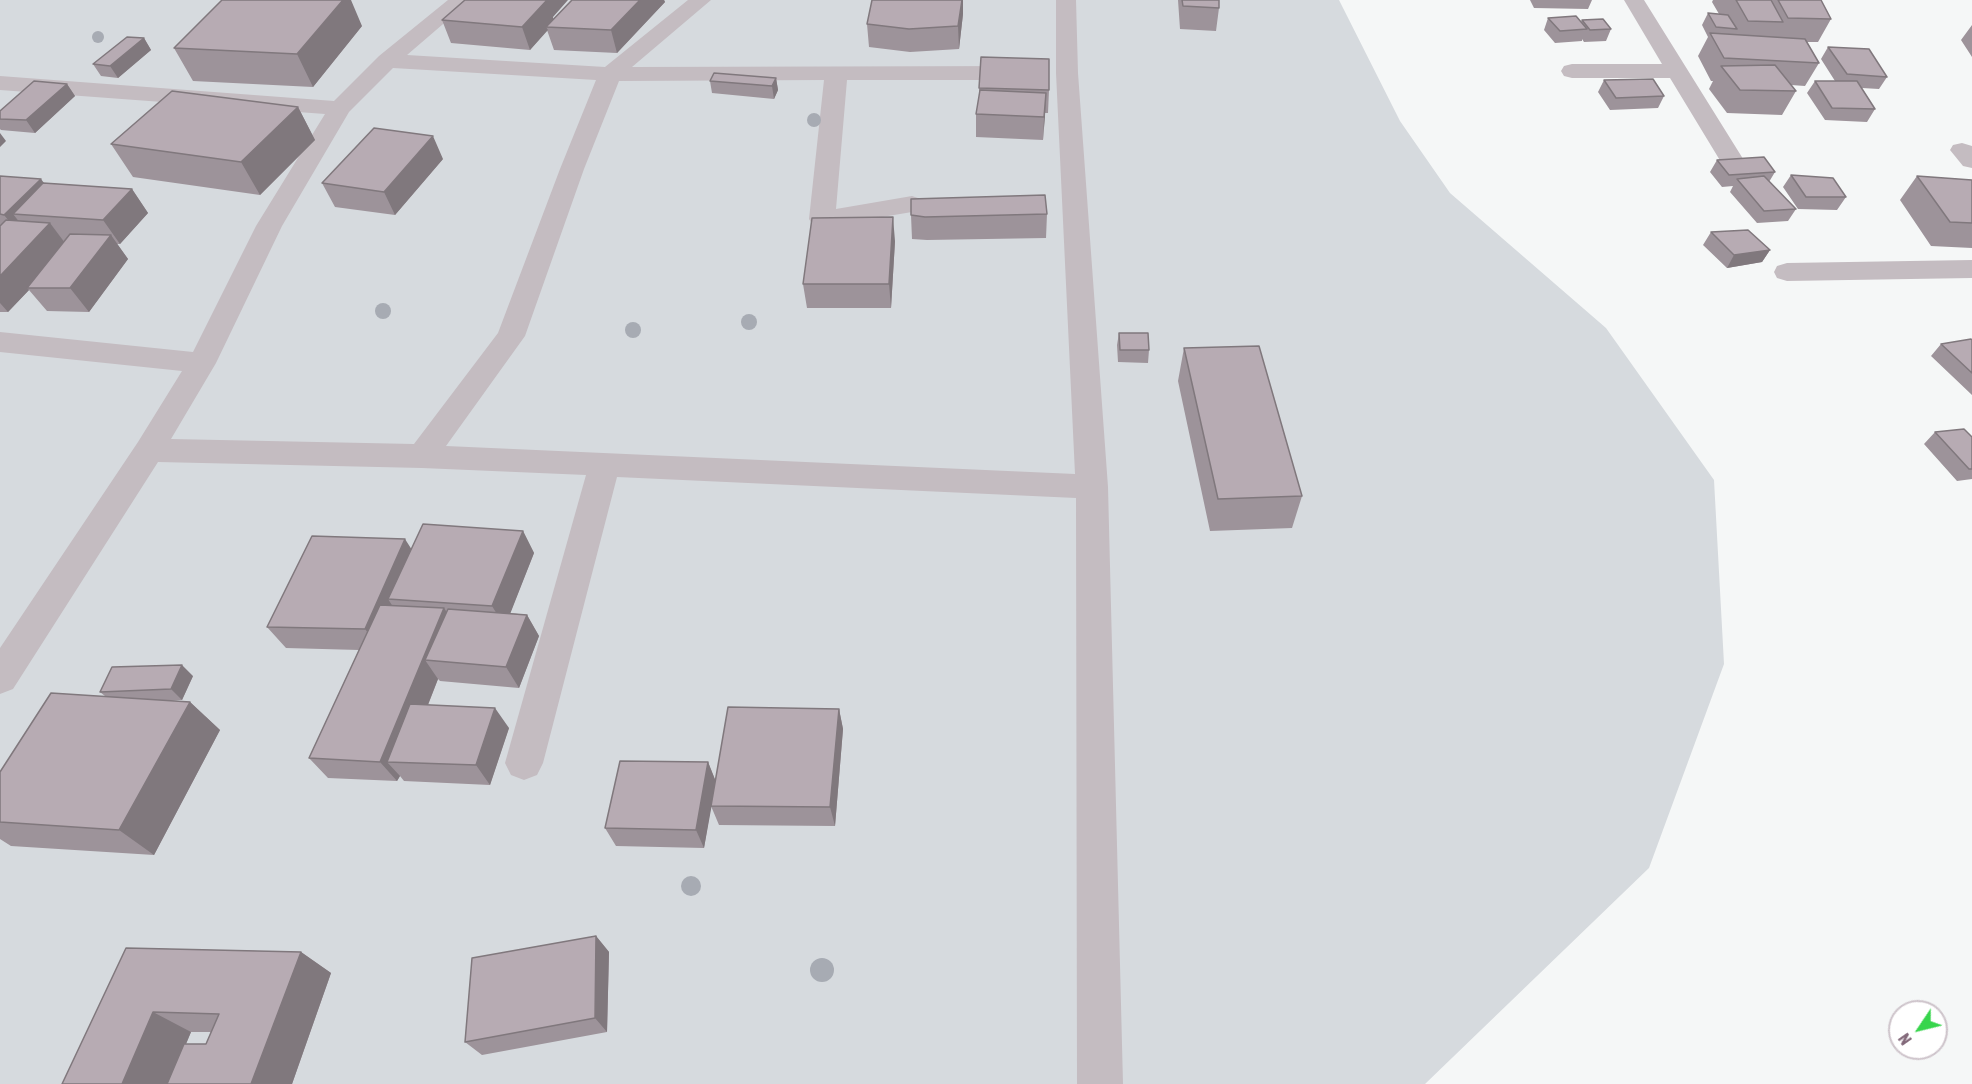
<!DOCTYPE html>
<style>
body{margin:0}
#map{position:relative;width:1972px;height:1084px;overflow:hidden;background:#f5f7f7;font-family:"Asap Condensed",sans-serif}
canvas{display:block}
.north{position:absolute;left:1888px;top:1000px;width:60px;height:60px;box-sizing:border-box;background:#fff;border:2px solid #cdc3ca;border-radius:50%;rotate:235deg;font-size:16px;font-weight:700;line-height:24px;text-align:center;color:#83697a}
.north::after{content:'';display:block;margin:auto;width:21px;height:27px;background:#37d54c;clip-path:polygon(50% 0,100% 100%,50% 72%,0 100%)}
</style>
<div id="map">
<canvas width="1972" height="1084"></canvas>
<div class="north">N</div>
</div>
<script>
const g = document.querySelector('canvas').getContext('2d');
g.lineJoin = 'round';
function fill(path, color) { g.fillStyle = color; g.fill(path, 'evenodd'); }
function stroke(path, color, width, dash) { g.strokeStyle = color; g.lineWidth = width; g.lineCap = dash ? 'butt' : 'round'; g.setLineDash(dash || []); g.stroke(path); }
fill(new Path2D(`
 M0,0h1339l61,121 50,72 156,135 108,152 10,184 -75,204 -224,216h-1425z`), '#d6dade');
fill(new Path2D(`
 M448,0h23l-64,55 198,12 83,-67h23l-79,67 392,-1 8,2 3,5 -3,5 -8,2h-177l-11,129 76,-13 9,3 4,5 -4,5 -9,3 -90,15 -9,-2 -4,-6 15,-139 -205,1 -35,88 -59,167 -79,110 629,28 -19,-401v-73h20l2,73 30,414 15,597h-46l-1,-586 -459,-21 -74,286 -6,12 -13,5 -13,-5 -6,-12 81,-288 -164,-7 -264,-6 -145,227 -13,5v-46l138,-206 44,-71 -182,-19v-20l193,20 63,-126 69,-112 -325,-24v-14l334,25 45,-45zM393,68l203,12 -36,89 -62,164 -84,111 -243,-5 45,-76 66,-137 67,-114z
 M1624,0h20l101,162 -3,5 -9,2 -9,-2 -54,-89h-98l-8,-2 -3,-5 3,-5 8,-2h90z
 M1962,143l10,3v22l-9,-2 -13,-16 3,-5z
 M1972,260v18l-185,3 -10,-3 -3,-6 3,-6 10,-3z`), '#c4bcc1');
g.fillStyle = '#a7abb3';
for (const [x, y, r] of [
 [98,37,6],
 [814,120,7],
 [383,311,8],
 [749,322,8],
 [633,330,8],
 [691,886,10],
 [822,970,12]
]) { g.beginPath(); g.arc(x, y, r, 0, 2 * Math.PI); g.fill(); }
fill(new Path2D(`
 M572,0h92l1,2 -48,51 -63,-3 -7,-20 -17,20 -79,-7 -9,-23 111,-3v2z
 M1178,0h41v8l-3,23 -36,-2z
 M1530,0h62l-4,9 -54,-1z
 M1713,0h108l10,19 -13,23h-11l12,21 -14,23 -14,-1 5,6 -14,24 -55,-2 -18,-24 4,-8h-2l-13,-25 10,-19 -6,-12 6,-12 11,1 -7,-12z
 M963,14l-4,35 -49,3 -41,-5 -2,-23z
 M1548,18l33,4 1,-2 29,9 -5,12 -22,1 -2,-3v2l-27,2 -11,-13z
 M1972,25v32l-11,-17z
 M362,26l-49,61 -120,-6 -19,-33z
 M144,38l7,12 -33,28 -17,-2 -8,-12z
 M1828,47l59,30 -8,12 -17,-1 13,21 -8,13 -42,-2 -18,-27 8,-12h20l-14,-22z
 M776,78l2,12 -4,9 -62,-6 -2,-12z
 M1604,80l60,16 -6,12 -48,2 -12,-18z
 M67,84l8,12 -40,37 -34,-3 -1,-1v-18z
 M979,88l70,2 -1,23h-3l-2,27 -67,-3v-23l3,-17z
 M298,107l17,33 -55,55 -127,-18 -22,-33z
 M443,159l-48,56 -60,-8 -13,-24z
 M1717,160l58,12 -6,10 27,27 -8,12 -31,2 -27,-31 3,-6 -11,1 -12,-15z
 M1791,175l55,22 -9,13 -39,-1 -15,-22z
 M0,176l44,7 88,6 16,24 -28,31h-3l11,15 -39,53 -42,-1 -18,-21 -21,22h-8z
 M1917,176l55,4v68l-41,-2 -31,-46z
 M1047,214l-1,24 -119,2 -15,-1 -1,-24z
 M1711,232l59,18 -8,12 -35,6 -24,-23z
 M895,241l-4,67h-84l-4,-24z
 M1119,333l30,17 -1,13 -30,-1 -1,-17z
 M1972,340v55l-41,-39 10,-12z
 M1184,348l118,148 -10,32 -82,3 -32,-150z
 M1935,432l37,5v42l-15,2 -33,-37z
 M523,531l11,22 -24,60 17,2 12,21 -20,52 -79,-7 -2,-2 -10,26 81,23 -19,57 -86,-4 -4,-5 -3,5 -69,-3 -19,-20 50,-108 -73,-2 -19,-21 144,-78z
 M193,676l-11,24h-13l21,2 30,28 -66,125 -143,-9 -11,-7v-67l105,-76 -5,-4z
 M839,709l4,20 -8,97 -116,-1 -8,-19 -7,42 -88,-2 -11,-18 103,-66 8,20z
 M596,936l13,16 -2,80 -125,23 -17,-13z
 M126,948l175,4 30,21 -39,111h-230zM191,1032h20l-5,12h-20z`), '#9d939a');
fill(new Path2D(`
 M343,0h8l11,26 -49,61 -16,-33z
 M545,0h23l-15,17 1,5 -8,5 2,3 -18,20 -8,-23z
 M640,0h24l1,2 -48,51 -6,-23z
 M962,0h1v14l-4,35 -1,-23z
 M144,38l7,12 -33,28 -8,-12z
 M776,78l2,12 -4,9 -2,-13z
 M67,84l8,12 -40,37 -9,-13z
 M1046,93l-1,23 -2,24 1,-23z
 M298,107l17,33 -55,55 -19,-33z
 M0,133l6,8 -6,6z
 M433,136l10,23 -48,56 -11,-23z
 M41,179l18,24 -46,11 15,19 -5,5 -19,-23z
 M132,189l16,24 -28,31 -17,-24z
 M893,217l2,24 -4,67 -2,-24z
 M50,223l18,24 -41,41 2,2 -21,22 -8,-9v-27z
 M111,235l17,24 -39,53 -19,-24z
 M1770,250l-8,12 -35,6 7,-13z
 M523,531l11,22 -29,74 -13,-21z
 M405,539l14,22 -31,38 9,14 -15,38 -17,-22z
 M444,608l14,21 -33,31 13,19 -33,84 -18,-1 13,14 -3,5 -17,-19z
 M527,615l12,21 -20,52 -13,-21z
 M182,665l11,11 -11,24 -11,-11z
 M190,702l30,28 -66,125 -35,-25z
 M495,708l14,20 -19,57 -14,-20z
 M839,709l4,20 -8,97 -5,-19z
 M708,762l8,20 -12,66 -8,-18z
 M596,936l13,16 -2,80 -12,-14z
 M301,952l30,21 -39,111h-41z
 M153,1012l38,20 -22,52h-47z`), '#80787d');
const building = new Path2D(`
 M222,0h121l-46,54 -123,-6z
 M465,0h82l-25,27 -80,-7z
 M572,0h68l-29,30 -65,-3z
 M872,0h90l-4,26 -49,3 -42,-5z
 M1182,0h37v8l-36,-2z
 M1736,0h35l12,22 -35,-1z
 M1778,0h43l10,19 -43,-1z
 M1708,13l20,2 9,14 -21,-2z
 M1576,16l11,13 -27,2 -12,-13z
 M1603,19l8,10 -21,1 -8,-10z
 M1710,33l95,6 14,24 -95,-5z
 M127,37l17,1 -34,28 -17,-2z
 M1828,47l41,2 18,28 -40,-3z
 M981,57l68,2v31l-70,-2z
 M1775,65l21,26 -56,-1 -19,-24z
 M714,73l62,5 -4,8 -62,-5z
 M1653,79l11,17 -48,2 -12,-18z
 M34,81l33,3 -41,36 -26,-1v-8z
 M1815,81h42l18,28 -43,-1z
 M980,90l66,3 -2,24 -68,-3z
 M172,91l126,16 -57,55 -130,-18z
 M374,128l59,8 -49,56 -62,-9z
 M1764,157l11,15 -46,3 -12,-15z
 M1791,175l42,3 13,19h-40z
 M0,176l41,3 -37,36 -4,-1z
 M1764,176l32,33 -32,2 -27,-32z
 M1917,176l55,4v43l-22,-1z
 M43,183l89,6 -29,31 -90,-6z
 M1045,195l2,19 -122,3 -14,-2v-16z
 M893,217l-4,67h-86l9,-66z
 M6,220l44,3 -50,53v-50z
 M1748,230l22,20 -36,5 -23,-23z
 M70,234l41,1 -41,53h-43z
 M1119,333h29l1,17h-29z
 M1971,339l1,1v33l-31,-29z
 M1259,346l43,150 -84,3 -34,-151z
 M1964,429l8,8v32h-3l-34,-37z
 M423,524l100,7 -31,75 -104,-7z
 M312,536l93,3 -40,90 -98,-2z
 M380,605l64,3 -64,154 -71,-4z
 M448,609l79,6 -21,52 -81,-7z
 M182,665l-11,24 -71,3 12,-25z
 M51,693l139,9 -71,128 -119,-8v-50z
 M410,704l85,4 -19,57 -89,-3z
 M728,707l111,2 -9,98 -119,-1z
 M620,761l88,1 -12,68 -91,-2z
 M596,936l-1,82 -130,24 7,-84z
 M126,948l175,4 -50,132h-84l17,-40h22l13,-30 -66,-2 -31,72h-60z`);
fill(building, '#b7abb3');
stroke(building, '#80787d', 1.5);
</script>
